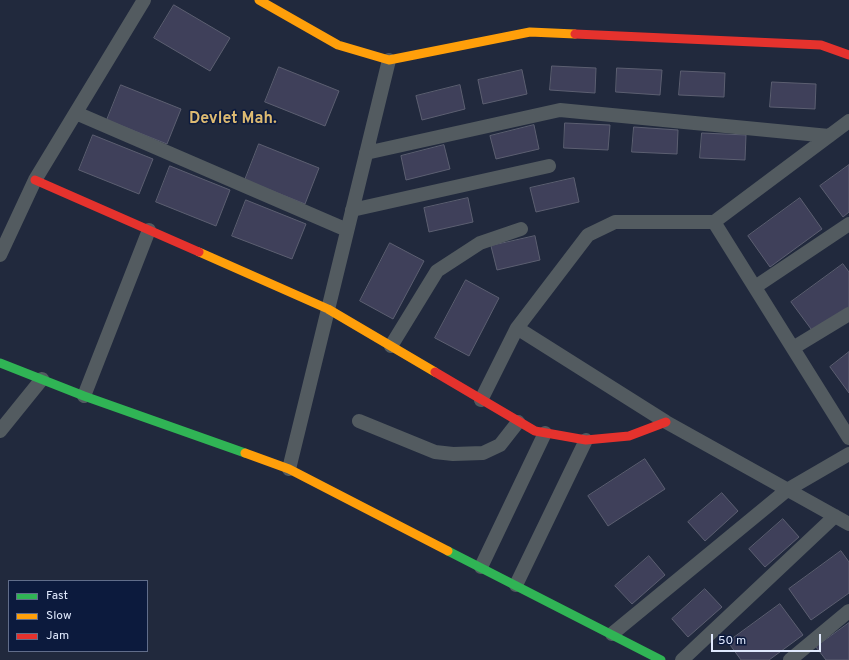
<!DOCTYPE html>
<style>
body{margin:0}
#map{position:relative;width:849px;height:660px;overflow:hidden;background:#21293d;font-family:Overpass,sans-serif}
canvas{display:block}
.legend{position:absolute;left:8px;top:580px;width:140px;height:72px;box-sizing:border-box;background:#0c1a3d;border:1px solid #616d8a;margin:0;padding:5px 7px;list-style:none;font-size:12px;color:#e0e9fd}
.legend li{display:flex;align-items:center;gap:8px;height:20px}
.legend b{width:20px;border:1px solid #616d8a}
.scale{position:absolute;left:711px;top:634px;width:110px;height:18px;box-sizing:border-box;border:2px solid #e0e9fd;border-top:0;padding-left:5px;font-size:12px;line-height:14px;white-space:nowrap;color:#e0e9fd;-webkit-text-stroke:3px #0c1a3d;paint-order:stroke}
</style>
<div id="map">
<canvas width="849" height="660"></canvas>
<ul class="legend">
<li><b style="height:5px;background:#30b455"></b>Fast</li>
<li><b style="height:5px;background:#ff9f0a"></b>Slow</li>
<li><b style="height:5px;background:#e5322d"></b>Jam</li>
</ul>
<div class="scale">50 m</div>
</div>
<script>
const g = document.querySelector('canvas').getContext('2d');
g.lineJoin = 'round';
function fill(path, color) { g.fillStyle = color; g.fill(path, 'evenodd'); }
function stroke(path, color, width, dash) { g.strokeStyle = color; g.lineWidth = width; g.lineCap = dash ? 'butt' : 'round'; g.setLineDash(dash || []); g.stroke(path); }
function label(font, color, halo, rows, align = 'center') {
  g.font = font + ' Overpass,sans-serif'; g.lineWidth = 3; g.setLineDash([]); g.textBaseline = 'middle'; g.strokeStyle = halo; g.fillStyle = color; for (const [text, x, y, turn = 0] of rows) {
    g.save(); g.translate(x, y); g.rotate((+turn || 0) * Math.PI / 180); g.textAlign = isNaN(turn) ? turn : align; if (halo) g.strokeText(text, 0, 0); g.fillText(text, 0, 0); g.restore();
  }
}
const building = new Path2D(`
 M174,5l56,33 -20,33 -56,-33z
 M552,66l44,2 -1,25 -45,-3z
 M279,67l60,24 -14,35 -60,-24z
 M617,68l45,2 -2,25 -44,-3z
 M522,70l5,24 -44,10 -5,-24z
 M681,71l44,2 -1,24 -45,-2z
 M772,82l44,2 -1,25 -45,-2z
 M121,85l60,24 -14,35 -60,-24z
 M460,85l5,24 -43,11 -6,-24z
 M565,123l45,2 -2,25 -44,-2z
 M534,125l5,24 -43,10 -6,-23z
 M634,127l44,3 -1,24 -45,-2z
 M702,133l44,2 -1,25 -45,-2z
 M93,135l60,24 -14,35 -60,-24z
 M259,144l60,24 -14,36 -60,-24z
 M444,145l6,24 -44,11 -5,-24z
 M849,165v47l-6,5 -23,-31z
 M170,166l60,24 -14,36 -60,-24z
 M574,178l5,24 -43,10 -6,-24z
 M468,198l5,24 -44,10 -5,-24z
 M800,198l22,31 -52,38 -22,-31z
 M246,200l60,24 -14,35 -60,-23z
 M535,236l5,24 -43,10 -6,-24z
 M390,243l34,18 -31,58 -33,-18z
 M843,264l6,8v35l-35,26 -23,-31z
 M466,280l33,18 -30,58 -34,-18z
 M849,352v41l-19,-26z
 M645,459l20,30 -57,37 -20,-30z
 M722,493l16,18 -33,30 -17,-19z
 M783,519l16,18 -34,30 -16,-18z
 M841,551l8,11v31l-38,27 -22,-31z
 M649,556l16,19 -33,29 -17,-18z
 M705,589l17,18 -34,30 -16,-18z
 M780,604l23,31 -34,25h-28l-13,-18z
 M849,623v37h-23l-10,-13z`);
fill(building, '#3f405a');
stroke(building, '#5c5f71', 1);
stroke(new Path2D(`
 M76,113l271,117
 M366,153l194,-43 269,26
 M352,210l197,-44
 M714,222l135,216
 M0,255l35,-75 109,-180
 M755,287l94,-63
 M517,328l149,94 183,102
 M391,346l46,-75 43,-28 41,-14
 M793,348l56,-34
 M84,396l65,-166
 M481,400l36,-72 71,-93 27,-13h99l135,-101
 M359,421l76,31 18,2 30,-1 17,-8 18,-23
 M0,431l42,-52
 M289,469l100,-409
 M481,567l64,-134
 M516,585l70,-145
 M612,634l175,-144 62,-36
 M682,660l153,-144
 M790,660l59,-49`), '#535b60', 14);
stroke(new Path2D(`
 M0,363l84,33 161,57
 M448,551l213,109`), '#30b455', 9);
stroke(new Path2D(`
 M259,0l79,45 51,15 141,-28 45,2
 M199,252l129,57 107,63
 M245,453l44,16 159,82`), '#ff9f0a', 9);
stroke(new Path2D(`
 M575,34l246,11 28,10
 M35,180l164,72
 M435,372l100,59 51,9 43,-4 37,-14`), '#e5322d', 9);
label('bold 16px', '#ddba71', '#0c1a3d', [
 ["Devlet Mah.",233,120]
]);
</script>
